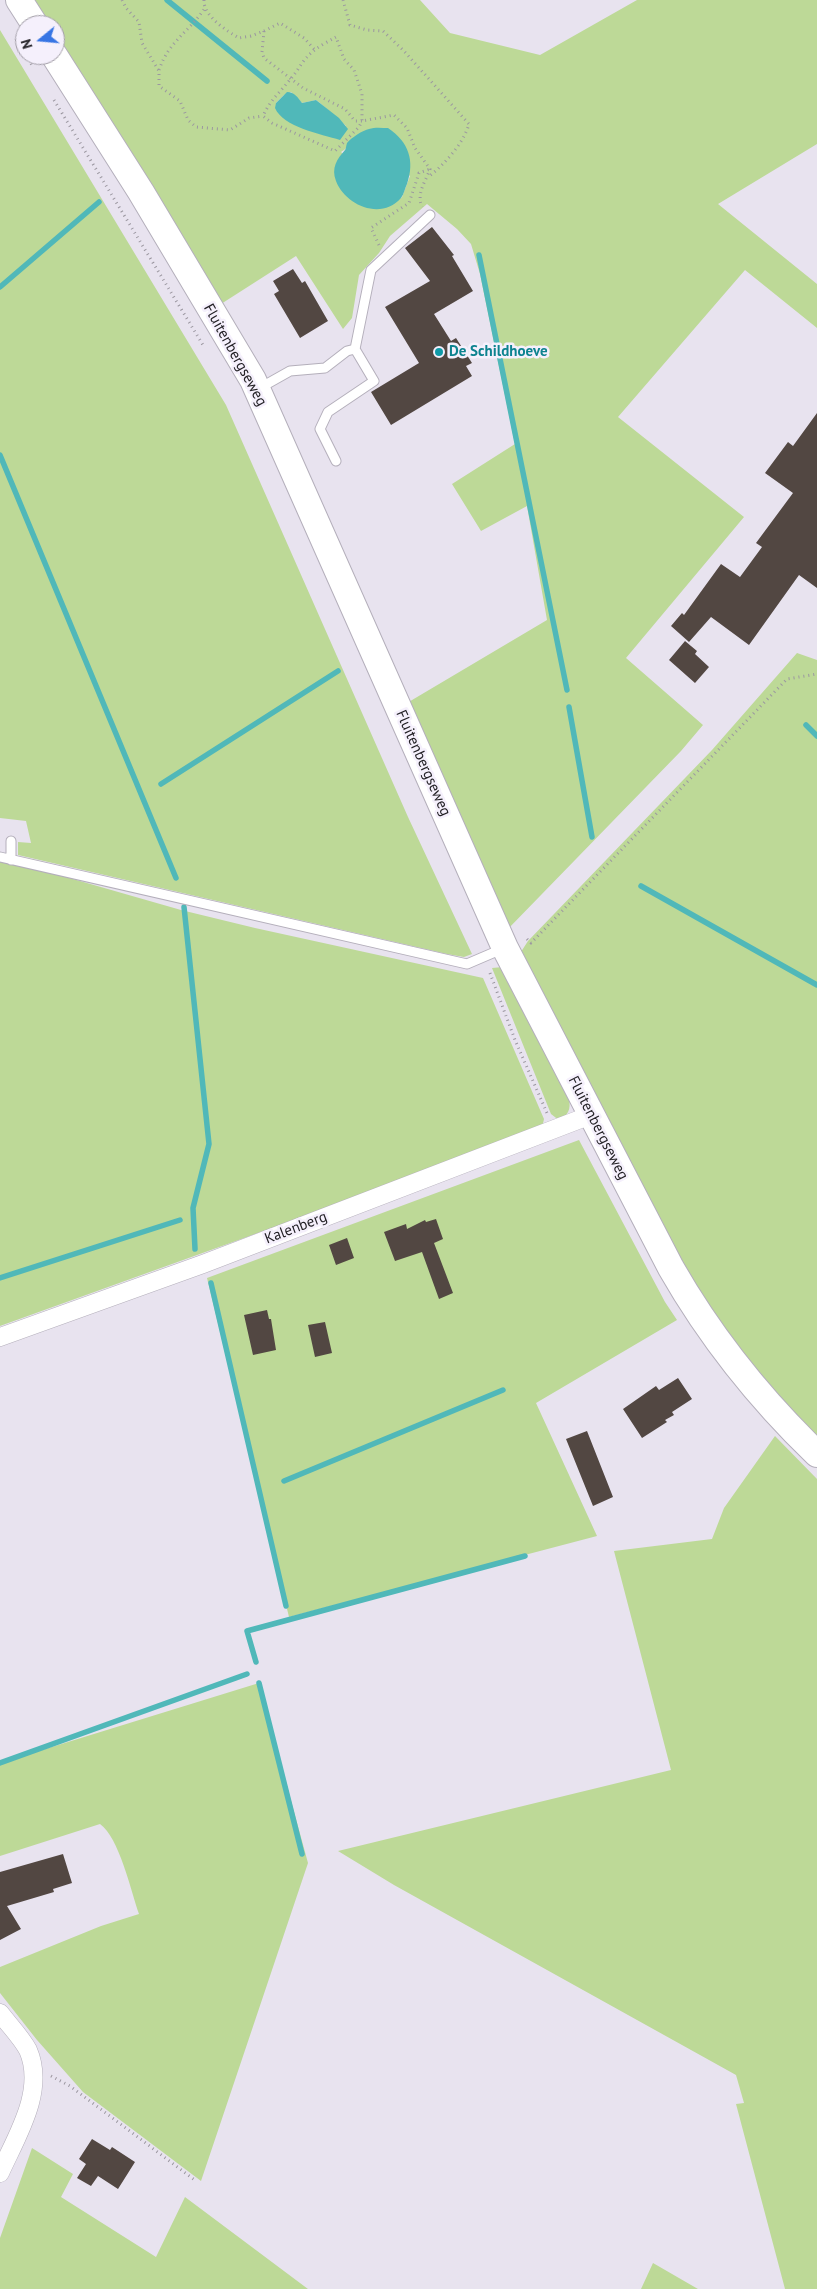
<!DOCTYPE html>
<style>
body{margin:0}
#map{position:relative;width:817px;height:2289px;overflow:hidden;background:#e8e3ef;font-family:"PT Sans",sans-serif}
canvas{display:block}
.north{position:absolute;left:15px;top:15px;width:50px;height:50px;box-sizing:border-box;background:#f5f0fc;border:1px solid #a19da6;border-radius:50%;rotate:253deg;font-size:14px;font-weight:700;line-height:20px;text-align:center;color:#232126}
.north::after{content:'';display:block;margin:auto;width:18px;height:22px;background:#3775e4;clip-path:polygon(50% 0,100% 100%,50% 72%,0 100%)}
</style>
<div id="map">
<canvas width="817" height="2289"></canvas>
<div class="north">N</div>
</div>
<script>
const g = document.querySelector('canvas').getContext('2d');
g.lineJoin = 'round';
function fill(path, color) { g.fillStyle = color; g.fill(path, 'evenodd'); }
function stroke(path, color, width, dash) { g.strokeStyle = color; g.lineWidth = width; g.lineCap = dash ? 'butt' : 'round'; g.setLineDash(dash || []); g.stroke(path); }
function label(font, color, halo, rows, align = 'center') {
  g.font = font + ' "PT Sans",sans-serif'; g.lineWidth = 5; g.setLineDash([]); g.textBaseline = 'middle'; g.strokeStyle = halo; g.fillStyle = color; for (const [text, x, y, turn = 0] of rows) {
    g.save(); g.translate(x, y); g.rotate((+turn || 0) * Math.PI / 180); g.textAlign = isNaN(turn) ? turn : align; if (halo) g.strokeText(text, 0, 0); g.fillText(text, 0, 0); g.restore();
  }
}
fill(new Path2D(`
 M31,0h389l30,33 90,22 97,-55h180v144l-99,60 99,80v44l-72,-58 -127,147 126,100 -118,141 77,67 -22,26 -175,180 -99,-228 140,-83 -20,-114 -46,25 -29,-47 63,-40 -35,-170 -9,-30 -14,-15 -30,-25 -37,32 -11,17 -20,22 -7,43 -9,11 -47,-73 -75,48 -166,-266v-13h-8zM291,92l11,11 14,-3 4,3 26,23c-41,7 -42,9 -70,-23l8,-8zM364,132l46,44 -8,21 -5,4 -56,-49c9,-5 12,-15 23,-20z
 M0,30l226,375 182,412 64,137 -8,3 -17,-3 -429,-99v-13l13,1 -5,-22 -26,-3z
 M797,653l20,7v780l-38,-39 -68,-86 -192,-360 9,-14 184,-191z
 M0,861l52,12 129,37 74,18 228,50 61,141 -2,9 -234,87 -308,111z
 M503,967l66,132c2,11 -1,15 -9,22l-9,-7 -59,-146z
 M579,1140l86,162 12,18 -141,83 61,133 -308,81 -82,-339z
 M775,1436l42,43v810h-32l-49,-185 8,-1 -8,-28 -342,-190 -56,-34 333,-81 -57,-219 98,-12 12,-31z
 M259,1683l49,180 -107,318 -118,-89 -46,-52 -37,-47v-26l101,-41 38,-12c-8,-23 -20,-77 -39,-90l-100,32v-93z
 M32,2148l41,26 -12,23 95,60 29,-60 123,92h-308v-51z
 M653,2263l45,26h-57z`), '#bdd997');
fill(new Path2D(`
 M287,92c8,0 11,6 15,11l14,-3 23,18 9,11 -8,11c-19,-6 -57,-13 -65,-32l1,-5z
 M388,128c21,14 27,33 19,56 -2,4 -3,10 -6,14 -20,23 -56,7 -65,-17 -5,-13 1,-22 9,-31 1,-1 1,-4 2,-7 4,-5 16,-13 22,-14 6,-2 13,-1 19,-1z`), '#50b8b9');
stroke(new Path2D(`
 M167,0l100,81
 M479,255l88,435
 M0,287l99,-85
 M0,455l176,423
 M569,707l23,130
 M806,725l11,11
 M161,784l177,-113
 M641,886l176,99
 M184,907l25,237 -16,64 2,41
 M0,1278l180,-58
 M211,1283l75,323
 M284,1481l219,-91
 M256,1662l-9,-31 278,-75
 M259,1683l43,171
 M0,1763l247,-89`), '#50b8b9', 5.5);
fill(new Path2D(`
 M432,227l22,28 -2,1 21,35 -39,23 17,27 5,-3 16,25 -6,3 6,10 -81,49 -20,-33 48,-29 -34,-56 45,-26 -25,-33z
 M293,269l9,14 3,-2 23,40 -28,17 -26,-44 5,-3 -6,-10z
 M817,413v175l-18,-13 -50,70 -38,-28 -22,25 -18,-16 11,-13 2,2 37,-51 19,13 22,-30 -6,-4 37,-50 -28,-20 23,-31 5,4z
 M685,641l12,10 -2,3 14,13 -14,16 -26,-23z
 M436,1219l7,20 -9,4 19,50 -14,6 -17,-47 -27,9 -11,-29 22,-8 1,5 18,-9 1,2z
 M347,1238l7,20 -18,7 -7,-20z
 M267,1310l2,9h2l5,31 -23,5 -9,-40z
 M325,1322l7,31 -17,4 -7,-32z
 M678,1378l14,21 -20,13 2,3 -9,5 2,2 -25,16 -19,-29 33,-23 3,4z
 M587,1431l26,66 -20,9 -27,-67z
 M63,1854l9,29 -19,6 1,3 -47,14 14,23 -21,11v-68z
 M92,2139l18,11 2,-3 23,15 -17,27 -20,-13 -7,10 -14,-8 9,-14 -7,-5z`), '#524742');
const lane = new Path2D(`
 M258,389l32,-18 35,-3 22,-17 8,-2
 M336,461l-16,-32 8,-17 46,-31 -19,-32 16,-79 59,-55
 M0,857l467,107 35,-15
 M11,860v-19`);
const street = new Path2D(`
 M0,1337l203,-73 388,-149
 M0,2013c9,12 21,24 28,37 18,41 -12,87 -28,123`);
const secondary = new Path2D(`
 M19,0l16,25
 M54,55l87,137 112,188 252,568 166,320c40,70 89,131 146,186`);
stroke(lane, '#b4afbb', 11);
stroke(street, '#b4afbb', 19);
stroke(secondary, '#b4afbb', 28);
stroke(new Path2D(`
 M122,0l4,8 13,14 3,21 17,28v15l21,15 8,19 8,7 34,3 19,-12 14,-2
 M204,0c-1,16 23,31 35,38l12,-2 13,-5 -2,21 2,6 39,30 42,21 10,12h7l-3,6 -24,24 -63,-28 -9,-7c7,-16 20,-27 30,-40 5,-6 9,-14 14,-19 8,-9 20,-15 29,-20l8,22 10,11 8,24v27l32,-6 13,13 8,20 15,21c-4,12 -14,24 -8,38
 M343,0l7,25 17,5 16,1 21,20 65,73c-5,19 -26,42 -41,53
 M264,31l16,-8 24,15 11,12
 M16,39l9,15
 M26,55l7,12
 M159,70c10,-29 29,-37 46,-62
 M54,100l149,245
 M379,245l-8,-17 38,-25 10,-30 11,-4
 M527,939l4,4 256,-264 30,-5
 M490,973l25,67 32,73
 M51,2076l19,10 126,95`), '#9b97a0', 3, [1, 4]);
stroke(lane, '#fff', 9);
stroke(street, '#fff', 18);
stroke(secondary, '#fff', 26);
for (const [x, y, r, color] of [
 [439,352,5,"#0f9aa8"]
]) { const dot = new Path2D(); dot.arc(x, y, r, 0, 2 * Math.PI); g.fillStyle = color; g.fill(dot); stroke(dot, '#f5f0fc', 2); }
label('bold 15px', '#0d838f', '#f5f0fc', [
 ["De Schildhoeve",449,352]
], 'left');
label('15px', '#232126', '#f5f0fc', [
 ["Fluitenbergseweg",235,355,61],
 ["Fluitenbergseweg",423,763,66],
 ["Fluitenbergseweg",598,1128,63],
 ["Kalenberg",296,1228,-21]
]);
</script>
